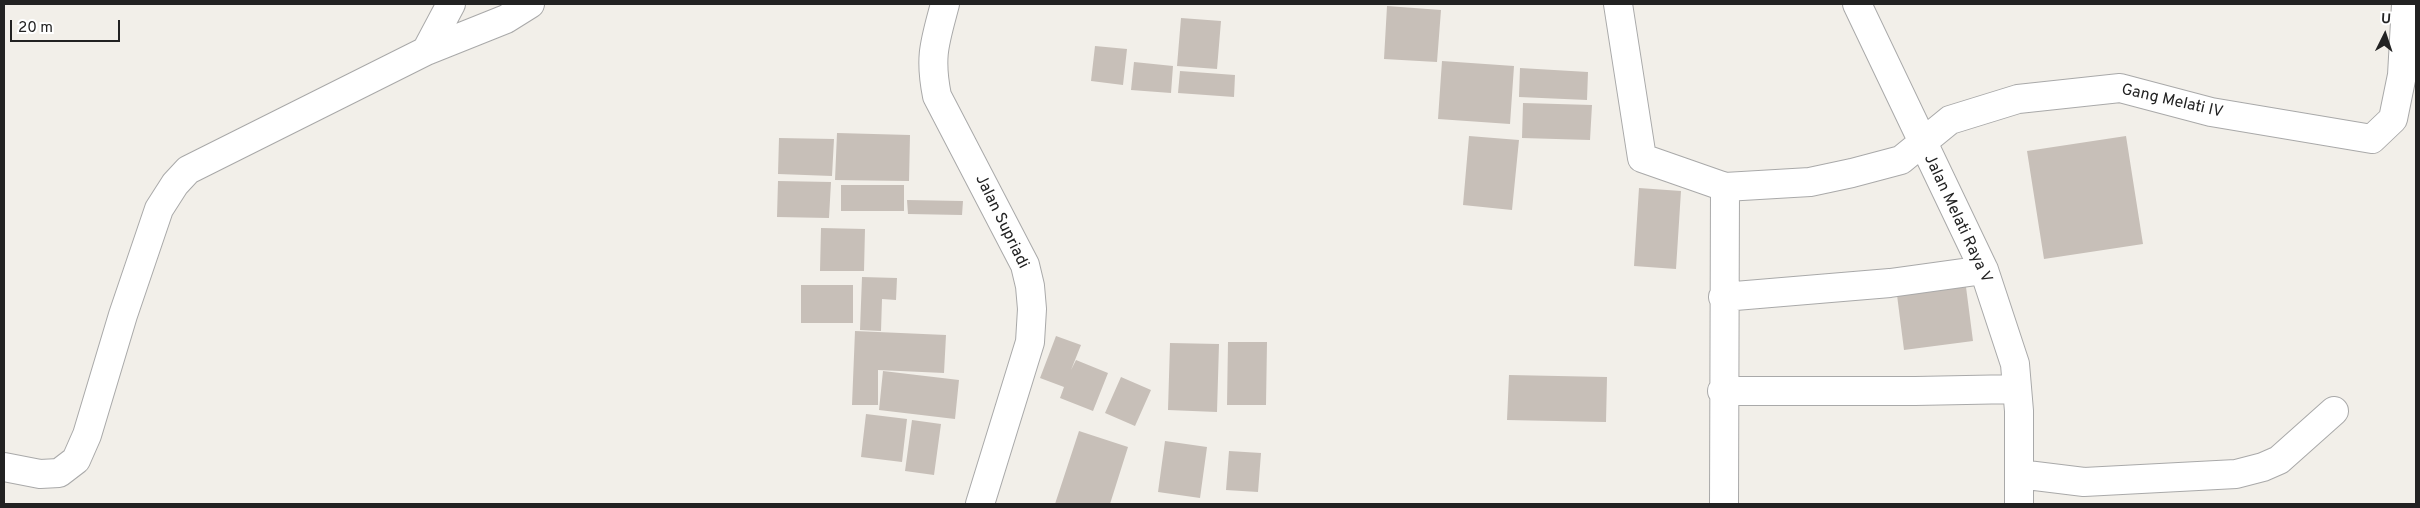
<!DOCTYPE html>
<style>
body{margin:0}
#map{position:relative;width:2420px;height:508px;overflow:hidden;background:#f2efe9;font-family:Overpass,sans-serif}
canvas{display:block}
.frame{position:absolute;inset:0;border:5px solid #222;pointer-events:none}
.north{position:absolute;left:2360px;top:10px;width:50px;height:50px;-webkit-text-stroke:4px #fff;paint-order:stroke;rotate:4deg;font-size:14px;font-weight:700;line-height:20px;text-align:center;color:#222}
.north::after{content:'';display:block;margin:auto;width:18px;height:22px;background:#222;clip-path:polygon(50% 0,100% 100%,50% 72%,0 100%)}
.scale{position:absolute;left:10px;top:20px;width:110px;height:22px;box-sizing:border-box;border:2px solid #222;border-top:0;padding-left:6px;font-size:15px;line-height:18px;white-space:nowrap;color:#222;-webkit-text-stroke:4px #fff;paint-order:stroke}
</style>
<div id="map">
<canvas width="2420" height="508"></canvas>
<div class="frame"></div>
<div class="north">U</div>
<div class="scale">20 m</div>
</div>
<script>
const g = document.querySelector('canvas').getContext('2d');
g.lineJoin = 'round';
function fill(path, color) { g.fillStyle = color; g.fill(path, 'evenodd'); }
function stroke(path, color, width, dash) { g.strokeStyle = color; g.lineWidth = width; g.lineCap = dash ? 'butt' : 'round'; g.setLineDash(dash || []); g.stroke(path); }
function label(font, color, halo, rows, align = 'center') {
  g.font = font + ' Overpass,sans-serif'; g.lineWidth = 4.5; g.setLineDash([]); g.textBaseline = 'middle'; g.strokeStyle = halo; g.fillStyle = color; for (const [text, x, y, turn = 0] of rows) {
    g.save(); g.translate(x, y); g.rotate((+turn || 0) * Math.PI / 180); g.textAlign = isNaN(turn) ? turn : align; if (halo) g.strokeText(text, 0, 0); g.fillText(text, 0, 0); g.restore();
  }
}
fill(new Path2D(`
 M1387,6l54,4 -4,52 -53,-3z
 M1181,18l40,3 -4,48 -40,-3z
 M1095,46l32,3 -4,36 -32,-4z
 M1442,61l72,5 -4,58 -72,-5z
 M1134,62l39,4 -2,27 -40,-3z
 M1520,68l68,4 -1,28 -68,-3z
 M1180,71l55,4 -1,22 -56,-4z
 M1523,103l69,2 -2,35 -68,-2z
 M837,133l73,2 -1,46 -74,-1z
 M1469,136l50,4 -7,70 -49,-5z
 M2126,136l17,108 -99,15 -17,-108z
 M779,138l55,1 -2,37 -54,-2z
 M778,181l53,1 -2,36 -52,-1z
 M841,185h63v26h-63z
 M1639,188l42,3 -5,78 -42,-3z
 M907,200l56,1 -1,14 -54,-1z
 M821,228l44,1 -1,42h-44z
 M862,277l35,1 -1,22 -14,-1 -1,32 -21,-1z
 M801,285h52v38h-52z
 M1966,287l7,54 -69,9 -7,-55z
 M855,331l91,4 -2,38 -66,-3v35h-26z
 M1056,336l25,9 -10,25 5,-10 32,13 -15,38 -33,-13 4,-11 -24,-9z
 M1228,342h39l-1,63h-39z
 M1170,343l49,1 -2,68 -49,-2z
 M883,371l76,9 -4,39 -76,-9z
 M1509,375l98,2 -1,45 -99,-2z
 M1121,377l30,13 -16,36 -30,-13z
 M866,414l41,5 -5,43 -41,-5z
 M912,420l29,4 -7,51 -29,-4z
 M1079,431l49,16 -18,57h-55z
 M1165,441l42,6 -7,51 -42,-6z
 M1229,451l32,2 -3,39 -32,-2z`), '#c7bfb8');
const minor = new Path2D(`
 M945,4c-10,38 -16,52 -8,92l88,169 5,21 2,23 -2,33 -50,162
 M1618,4l24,154 83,29 85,-5 42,-9 49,-13 49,-40 68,-21 102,-11 91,24 161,27 21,-20 9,-44 4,-71
 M1857,4l127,266 31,94 4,47v93
 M426,51l80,-32 24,-15
 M1723,297l167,-14 94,-13
 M1722,391h193l102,-2
 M4,467l36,7 19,-1 17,-13 11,-25 36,-120 36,-106 16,-25 13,-14 238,-119 25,-47
 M2019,474l65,8 152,-8 27,-7 16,-7 55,-49
 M1724,504l1,-317`);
stroke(minor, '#a9a9a9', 30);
stroke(minor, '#fff', 28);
label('16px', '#222', '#fff', [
 ["Gang Melati IV",2172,102,13],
 ["Jalan Melati Raya V",1957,219,65],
 ["Jalan Supriadi",1001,222,64]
]);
</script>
